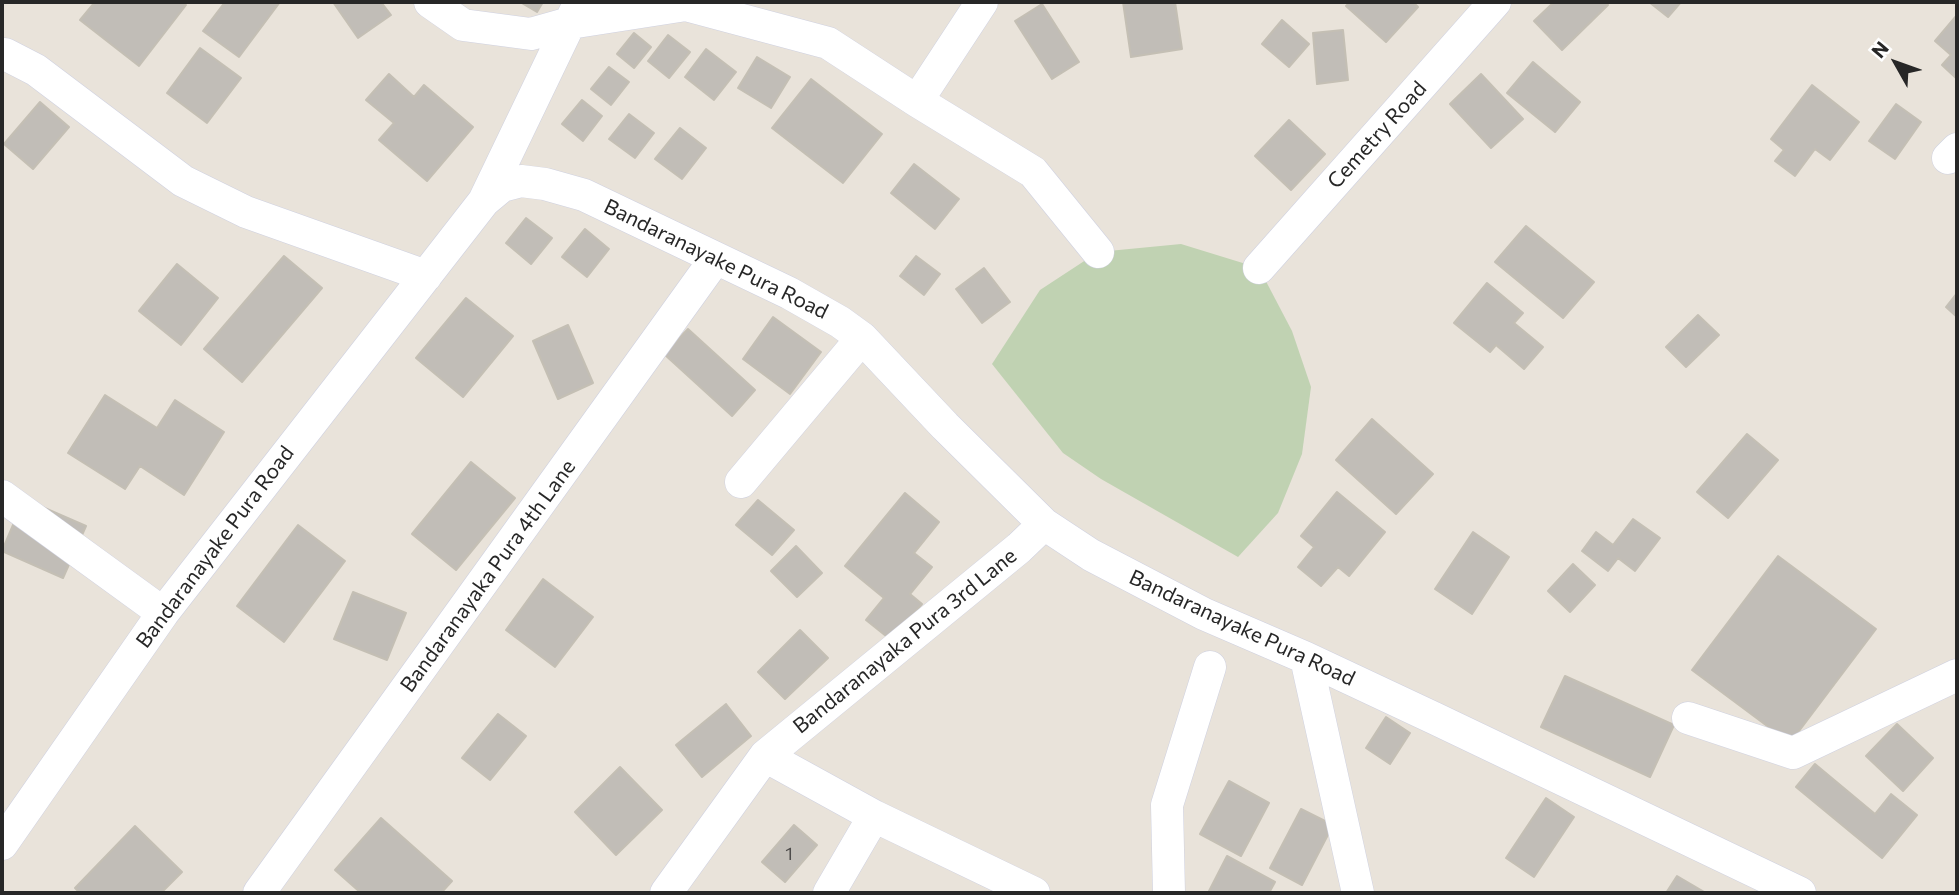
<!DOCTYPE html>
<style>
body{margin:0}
#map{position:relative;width:1959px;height:895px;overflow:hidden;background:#e9e3da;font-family:Commissioner,sans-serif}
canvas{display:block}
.frame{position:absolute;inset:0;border:4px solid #272727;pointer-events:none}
.north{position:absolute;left:1861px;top:28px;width:70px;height:70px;-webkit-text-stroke:5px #fff;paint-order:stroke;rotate:310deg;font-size:19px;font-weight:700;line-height:28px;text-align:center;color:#272727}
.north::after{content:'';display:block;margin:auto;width:24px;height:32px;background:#272727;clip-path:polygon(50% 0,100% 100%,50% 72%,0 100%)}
</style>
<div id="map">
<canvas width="1959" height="895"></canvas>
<div class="frame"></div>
<div class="north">N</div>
</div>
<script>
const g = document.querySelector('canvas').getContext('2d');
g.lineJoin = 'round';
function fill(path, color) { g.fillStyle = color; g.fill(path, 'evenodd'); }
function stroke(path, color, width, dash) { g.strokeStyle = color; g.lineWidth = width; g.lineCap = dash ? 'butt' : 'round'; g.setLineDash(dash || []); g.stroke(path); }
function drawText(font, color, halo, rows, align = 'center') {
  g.font = font + ' Commissioner,sans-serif'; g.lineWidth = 5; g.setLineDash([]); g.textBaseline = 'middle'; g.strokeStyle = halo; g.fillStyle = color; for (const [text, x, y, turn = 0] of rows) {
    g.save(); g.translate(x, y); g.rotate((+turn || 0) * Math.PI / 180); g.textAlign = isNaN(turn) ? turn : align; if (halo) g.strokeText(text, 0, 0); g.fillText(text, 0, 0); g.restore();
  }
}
const cemetery = new Path2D(`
 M1181 244 1259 268 1292 331 1311 387 1302 454 1278 513 1238 557 1101 479 1063 453 992 364 1040 290 1098 252Z`);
const building = new Path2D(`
 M95 2H182L186 5 139 66 80 20Z
 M225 2H280L239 57 203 31Z
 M333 2H381L391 15 358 38Z
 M520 2H543L537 12Z
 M1123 2H1175L1182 49 1131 57Z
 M1350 2H1413L1418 7 1386 42 1346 6Z
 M1554 2H1605L1608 5 1562 50 1534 21Z
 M1649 2H1681L1668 17Z
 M1042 4 1079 62 1052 79 1015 21Z
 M1957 15V79L1942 65 1951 55 1935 41Z
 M1282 20 1309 44 1289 67 1262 44Z
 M1343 30 1348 80 1317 84 1313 33Z
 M634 33 651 47 634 68 617 54Z
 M668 35 690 52 669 78 648 61Z
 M200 48 241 78 207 123 167 93Z
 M706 49 736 72 714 100 685 77Z
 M757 57 790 77 771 108 738 88Z
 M1533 62 1580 102 1555 132 1507 93Z
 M609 67 629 82 611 105 591 89Z
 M389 74 414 97 424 85 473 127 427 181 379 140 394 123 366 100Z
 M1481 74 1523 119 1491 148 1450 104Z
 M811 79 882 134 843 183 772 128Z
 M1812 85 1859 122 1830 160 1815 149 1795 176 1775 161 1784 150 1771 139Z
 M582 100 602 116 583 141 562 124Z
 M40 102 69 127 33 169 4 144Z
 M1896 104 1921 122 1895 159 1869 141Z
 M629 114 654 133 635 158 609 139Z
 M1289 120 1325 154 1291 190 1255 156Z
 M680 128 706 148 682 179 655 159Z
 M914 164 959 199 935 229 891 193Z
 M526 218 552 238 531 264 506 243Z
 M1526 226 1594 282 1563 318 1495 262Z
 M585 229 609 249 587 277 562 257Z
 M284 256 322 288 242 382 204 349Z
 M916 256 940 274 924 295 900 276Z
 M177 264 218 298 181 345 139 311Z
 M984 268 1010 302 982 323 956 289Z
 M1487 283 1523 313 1514 323 1543 347 1524 369 1496 345 1490 352 1454 323Z
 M1957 293V317L1946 307Z
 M466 298 513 336 463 397 416 358Z
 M1698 315 1719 335 1686 367 1666 347Z
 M773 317 821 352 790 394 743 359Z
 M568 325 593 383 558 399 533 341Z
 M688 329 755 390 732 416 664 354Z
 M105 395 157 428 175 400 224 432 184 495 140 466 125 489 68 453Z
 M1372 419 1433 474 1396 514 1336 460Z
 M1747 434 1778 460 1728 518 1697 492Z
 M471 462 515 498 456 570 412 534Z
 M1337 492 1385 532 1349 576 1338 567 1321 586 1298 567 1314 547 1301 536Z
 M905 493 939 522 914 553 932 567 910 594 922 604 891 640 866 620 884 598 845 566Z
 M24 499 86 526 63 578 2 551Z
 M758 500 794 530 772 555 736 525Z
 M1633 519 1660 538 1635 571 1618 558 1608 571 1582 551 1596 532 1613 545Z
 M298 525 345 561 284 642 237 606Z
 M1473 532 1509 557 1472 614 1435 589Z
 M796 546 822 573 797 597 771 571Z
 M1778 556 1876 629 1790 743 1692 670Z
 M1573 564 1595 585 1570 612 1548 591Z
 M543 579 593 617 555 667 506 630Z
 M353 592 406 613 387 660 334 639Z
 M800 630 828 658 785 699 758 672Z
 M1565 676 1674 725 1650 777 1541 727Z
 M726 704 751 736 702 777 676 745Z
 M498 714 526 736 490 780 462 758Z
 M1386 717 1410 733 1390 764 1366 748Z
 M1897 724 1933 758 1903 791 1866 756Z
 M1815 764 1875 814 1891 794 1917 815 1882 858 1796 787Z
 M620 767 662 810 616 855 575 812Z
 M1229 781 1269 803 1241 856 1200 834Z
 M1546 798 1574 817 1534 877 1506 858Z
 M1301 809 1333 825 1302 885 1270 868Z
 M381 818 452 881 441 893H361L335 870Z
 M794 825 817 845 785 882 762 862Z
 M135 826 182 872 161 893H80L75 888Z
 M1227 856 1275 882 1269 893H1208Z
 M1677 876 1706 893H1666Z`);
const street = new Path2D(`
 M430 2 463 25 531 34 570 23 686 5 828 43 917 101 1033 172 1098 252
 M2 54H5L36 70 183 181 246 212 426 276
 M917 101 982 2
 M1948 158 1957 149
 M484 201 575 12
 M1259 268 1495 2
 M741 482 862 338
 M2 496 163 613
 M1306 658 1358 893
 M1688 718 1793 753 1957 675
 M765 756 874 816 1034 893
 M2 844 163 613 484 201 502 186 521 181 545 184 584 195 789 293 840 322 862 338 945 426 1044 524 1091 555 1204 614 1306 658 1436 719 1800 893
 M259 893 716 258
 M666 893 765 756 1019 548 1044 524
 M829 893 874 816
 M1169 893 1167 805 1210 667`);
const numberNames = [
 ["1",789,854]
];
const streetNames = [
 ["Cemetry Road",1377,135,-48],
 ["Bandaranayake Pura Road",716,259,26],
 ["Bandaranayake Pura Road",215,547,-53],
 ["Bandaranayaka Pura 4th Lane",488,576,-54],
 ["Bandaranayake Pura Road",1242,628,25],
 ["Bandaranayaka Pura 3rd Lane",905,641,-39]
];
fill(cemetery, '#c0d2b2');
fill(building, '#c1bdb7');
stroke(building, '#c4bfb4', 2);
stroke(street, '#cfd1e0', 33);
stroke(street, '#fff', 32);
drawText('18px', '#4e4c4b', null, numberNames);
drawText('21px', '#272727', '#fff', streetNames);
</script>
